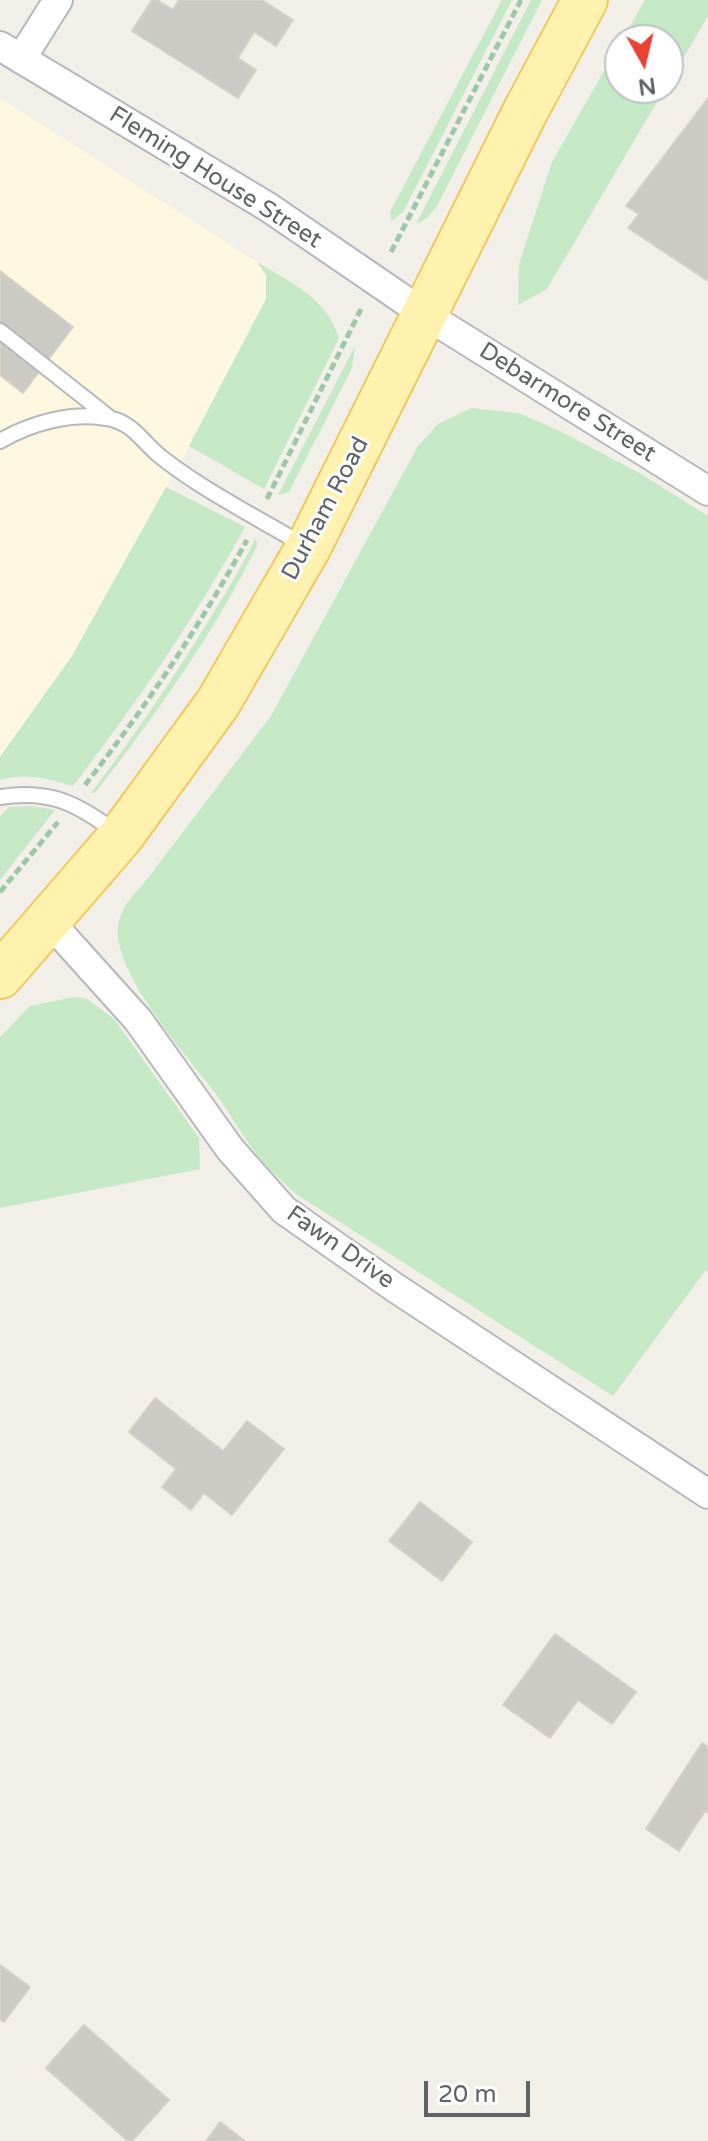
<!DOCTYPE html>
<style>
body{margin:0}
#map{position:relative;width:708px;height:2141px;overflow:hidden;background:#f1efe8;font-family:"Varela Round",sans-serif}
canvas{display:block}
.north{position:absolute;left:604px;top:24px;width:80px;height:80px;box-sizing:border-box;background:#fff;border:2px solid #bfc1c3;border-radius:50%;rotate:172deg;font-size:22px;font-weight:700;line-height:32px;text-align:center;color:#5f6368}
.north::after{content:'';display:block;margin:auto;width:28px;height:36px;background:#ea4335;clip-path:polygon(50% 0,100% 100%,50% 72%,0 100%)}
.scale{position:absolute;left:424px;top:2081px;width:106px;height:36px;box-sizing:border-box;border:4px solid #5f6368;border-top:0;padding-left:10px;font-size:24px;line-height:28px;white-space:nowrap;color:#5f6368;-webkit-text-stroke:6px #fff;paint-order:stroke}
</style>
<div id="map">
<canvas width="708" height="2141"></canvas>
<div class="north">N</div>
<div class="scale">20 m</div>
</div>
<script>
const g = document.querySelector('canvas').getContext('2d');
g.lineJoin = 'round';
function fill(path, color) { g.fillStyle = color; g.fill(path, 'evenodd'); }
function stroke(path, color, width, dash) { g.strokeStyle = color; g.lineWidth = width; g.lineCap = dash ? 'butt' : 'round'; g.setLineDash(dash || []); g.stroke(path); }
function drawText(font, color, halo, rows, align = 'center') {
  g.font = font + ' "Varela Round",sans-serif'; g.lineWidth = 6; g.setLineDash([]); g.textBaseline = 'middle'; g.strokeStyle = halo; g.fillStyle = color; for (const [text, x, y, turn = 0] of rows) {
    g.save(); g.translate(x, y); g.rotate((+turn || 0) * Math.PI / 180); g.textAlign = isNaN(turn) ? turn : align; if (halo) g.strokeText(text, 0, 0); g.fillText(text, 0, 0); g.restore();
  }
}
const commercial = new Path2D(`
 M0 98 257 262 266 275 268 287 266 299 189 446 72 656 0 757Z`);
const green = new Path2D(`
 M502 0H512L403 212 391 221 390 212Z
 M531 0H542L437 206 427 218 416 224Z
 M645 0H708V16L668 84V40H622Z
 M620 43V88H665L547 289 518 305 519 264 552 162Z
 M257 262C292 284 325 296 339 338L264 489 189 446 266 299V275Z
 M355 346 352 368 289 492 278 495Z
 M471 408 518 413 560 431 641 474 708 516V1270L705 1271 613 1396 296 1194C283 1182 268 1169 257 1155 243 1136 230 1114 216 1094 188 1057 114 975 118 928 120 908 132 896 145 882L271 716 418 446 438 424Z
 M166 487 245 527C195 618 136 704 73 786 48 779 26 772 0 780V757L72 656Z
 M255 539 258 544C217 629 153 719 95 793H91C132 739 170 683 206 625 223 597 241 569 255 539Z
 M32 806 55 810 0 880V817L9 807Z
 M74 997 87 999 114 1019 199 1138 200 1169 0 1208V1037L30 1006Z`);
const building = new Path2D(`
 M152 0H157L173 10 179 0H262L293 20 276 46 254 32 238 58 256 70 238 98 132 31Z
 M708 98V281L628 228 639 214 626 206Z
 M0 271 73 327 23 393 0 375Z
 M155 1398 223 1451 247 1421 284 1449 232 1515 204 1493 191 1510 162 1487 176 1469 129 1432Z
 M420 1502 472 1542 442 1581 389 1541Z
 M555 1634 636 1692 612 1724 578 1700 550 1738 503 1705Z
 M702 1743 708 1747V1813L705 1811 679 1851 646 1829Z
 M0 1965 30 1987 4 2022 0 2019Z
 M84 2025 169 2100 132 2141H128L46 2068Z
 M220 2122 245 2141H206Z`);
const path = new Path2D(`
 M391 252 521 0
 M267 499 362 307
 M85 785C145 708 200 626 247 540
 M0 892 58 822`);
const lane = new Path2D(`
 M0 331 110 418
 M0 441C31 423 71 412 107 418 133 422 143 443 161 457 201 489 258 518 303 545
 M0 797C52 789 77 804 117 833`);
const street = new Path2D(`
 M0 46 268 207 426 315 708 491
 M21 59 58 0
 M48 920 138 1020 230 1149 284 1210 394 1287 708 1494`);
const primary = new Path2D(`
 M0 976 121 836 218 703 308 548 526 110 585 0`);
const streetNames = [
 ["Fleming House Street",215,178,32],
 ["Debarmore Street",567,403,32],
 ["Durham Road",326,509,-62],
 ["Fawn Drive",340,1248,35]
];
fill(commercial, '#fef7e0');
fill(green, '#c5e8c5');
fill(building, '#cccac5');
stroke(building, '#d6d1c6', 2);
stroke(lane, '#b5b8bc', 18);
stroke(street, '#b5b8bc', 32);
stroke(primary, '#f2c960', 48);
stroke(path, '#9cc7a9', 5, [8, 4]);
stroke(lane, '#fff', 14);
stroke(street, '#fff', 28);
stroke(primary, '#fff2af', 44);
drawText('24px', '#5f6368', '#fff', streetNames);
</script>
